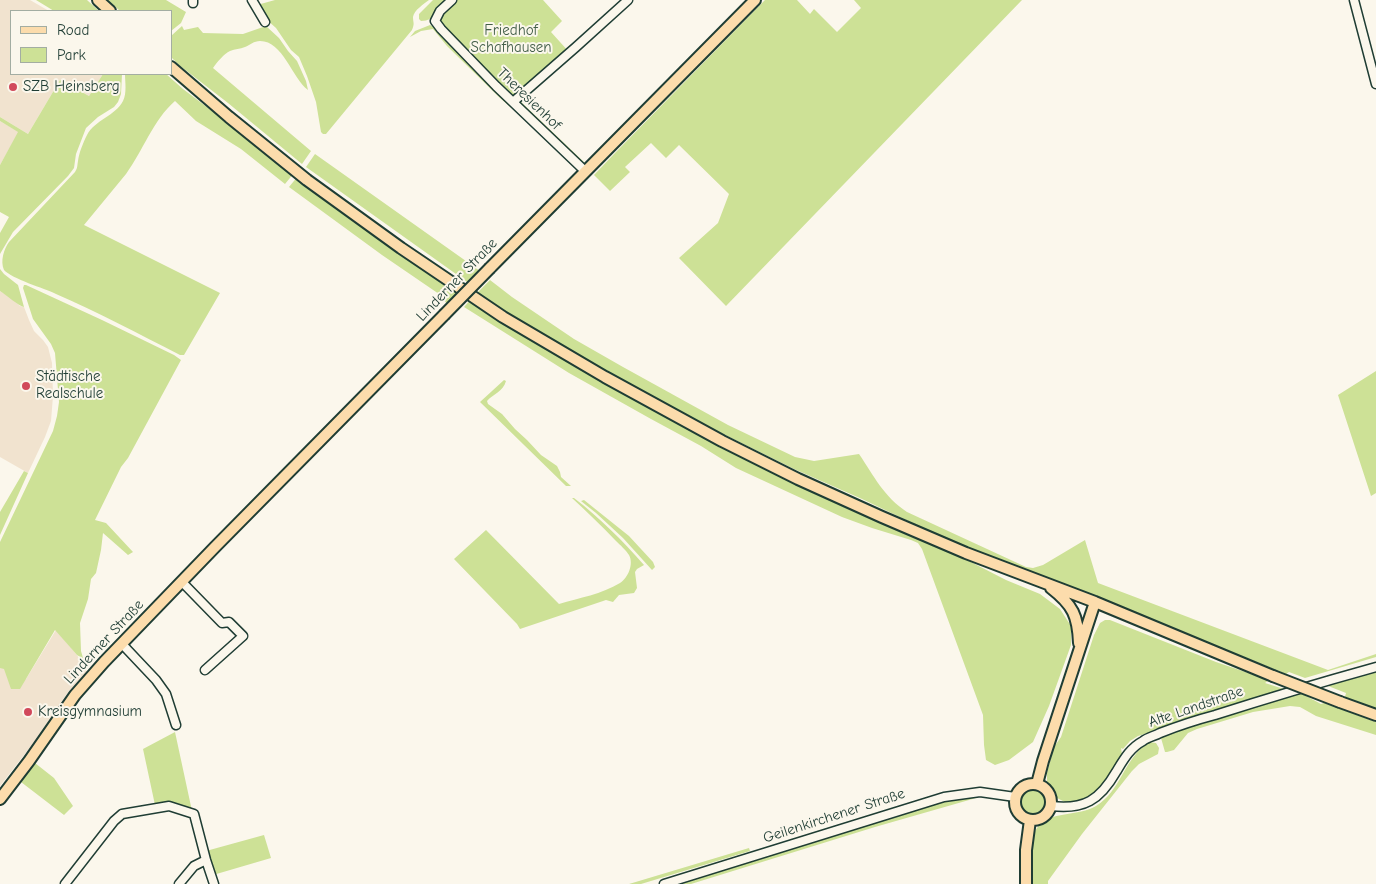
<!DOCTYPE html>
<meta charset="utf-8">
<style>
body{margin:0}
#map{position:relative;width:1376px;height:884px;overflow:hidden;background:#fbf7ec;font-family:"Comic Neue",sans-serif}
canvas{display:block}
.legend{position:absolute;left:10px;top:10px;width:162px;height:65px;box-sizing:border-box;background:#fbf7ec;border:1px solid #a3ada2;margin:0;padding:6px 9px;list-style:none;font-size:15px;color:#1f3d34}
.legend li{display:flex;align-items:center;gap:10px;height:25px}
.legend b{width:25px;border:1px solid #a3ada2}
</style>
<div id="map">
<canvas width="1376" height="884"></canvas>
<ul class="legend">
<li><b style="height:6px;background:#fcdcac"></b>Road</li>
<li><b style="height:14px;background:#cde196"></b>Park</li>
</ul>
</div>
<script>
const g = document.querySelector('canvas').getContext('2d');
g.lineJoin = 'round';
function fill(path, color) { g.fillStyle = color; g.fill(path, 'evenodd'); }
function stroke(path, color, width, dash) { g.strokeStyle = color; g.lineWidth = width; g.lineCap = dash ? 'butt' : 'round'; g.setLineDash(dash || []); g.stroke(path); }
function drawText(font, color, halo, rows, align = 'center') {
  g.font = font + ' "Comic Neue",sans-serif'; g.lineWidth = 4; g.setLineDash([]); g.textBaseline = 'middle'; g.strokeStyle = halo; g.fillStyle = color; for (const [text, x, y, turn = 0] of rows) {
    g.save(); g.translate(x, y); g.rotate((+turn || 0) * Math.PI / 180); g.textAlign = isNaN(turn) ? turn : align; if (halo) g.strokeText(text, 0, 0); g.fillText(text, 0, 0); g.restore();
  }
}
const built = new Path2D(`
 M0 0H30L49 11H11V74H103L89 96 60 80 28 134 0 117Z
 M0 121 19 132 0 165Z
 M0 291 12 298 20 306 24 307 29 320 34 331 43 340 48 347 52 363 53 396 51 421 45 437 28 473 0 457Z
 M56 630 77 655 87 672 69 691 59 705 52 719 0 786V664L26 679Z`);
const green = new Path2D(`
 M36 0H87L99 11H54Z
 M108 0H166L186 12 181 23 171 31V11H120Z
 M275 0H429C424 4 414 10 413 17 413 23 415 23 412 30L326 134H323L321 132 316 102 307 76 299 57 291 50 276 28 267 20 257 5Z
 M433 0H446C437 9 436 21 421 21L419 19V14Z
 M457 0H543L562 21 551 32 569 52 513 100 447 32 440 19 443 12Z
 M765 0H797L810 14 814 9 837 32 861 8 854 0H1022L726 306 679 258 718 223 729 194 679 145 666 158 651 143 625 167 630 172 610 191 594 175 615 153Z
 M430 25 434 27 438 33 540 133 500 98 447 46 433 29 421 31 410 37 415 31Z
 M182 26 184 30 198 27 203 33 243 34 266 26 279 38 288 51 297 61 306 81 308 90C292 78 283 41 260 41 254 41 250 45 245 47 240 49 235 49 230 51 224 54 217 62 213 68L311 151 302 164 228 103 179 65 171 57V36Z
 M103 74H122L121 94 118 102 114 107 98 117 86 128 76 154 74 168 68 176 13 232 0 254V233L9 217 0 212V165L18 132 0 121V117L28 134 60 80 89 96Z
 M125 74H166L183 89 294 173 285 184 241 149 196 121 175 101C153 120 143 151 126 174 112 191 98 208 84 225L220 293 184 355H180C139 334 98 312 56 294 44 288 12 279 4 270 0 261 4 249 9 242L75 172C78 167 77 166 78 161 79 153 83 143 87 135 95 120 115 116 123 101 127 93 125 82 125 74Z
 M519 100 585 163 645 105 589 165 584 164 518 104Z
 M315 154 480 271 536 215 579 170 580 171 470 284 306 167Z
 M298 176 463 293 399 355 447 304 439 294 382 255 289 187Z
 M0 269 4 274 18 285 24 307C19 306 6 295 0 291Z
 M490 280 512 297 574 339 623 367 728 425 795 457 814 461 859 454C874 476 884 497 907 512L1026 567 1033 568 1043 565 1085 540 1098 583 1328 670 1376 654V657L1305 678 1289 672 1286 674 1103 600 978 552 927 530 862 499 794 469 705 425 593 365 476 294Z
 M24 285H26L102 320 174 355 181 360 128 458 121 467 95 520 106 523 133 552 128 555 103 533 101 550 96 573 91 579 88 599 80 623 81 651 83 658 85 660 77 655 55 630 20 689H11L4 669 0 668V542L53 431 57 416 59 402 55 353 51 344 33 319 23 288Z
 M472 298 537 343 663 416 785 478 838 500 928 540 1006 580 1040 594 1060 609 1071 626V645L1049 706 1033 742 1009 760 995 765 986 760 984 745 983 715 922 549 918 543 911 540 872 528 842 517 736 468 701 446 651 419 569 373 464 307Z
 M414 351 416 352 300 469V467Z
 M1376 371V493L1371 496 1338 395Z
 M504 380 506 381C503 392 493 394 487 401L488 404 502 414 515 429 527 440 541 455 557 466 560 472 561 477 571 486H566L480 402Z
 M24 471 28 473 0 535V512Z
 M572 498H574C600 518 622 540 644 565L637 569 635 572 637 588 634 593 619 595 613 602 606 600 520 629 517 624 454 559 486 530 559 604C579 598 602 594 620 583 628 578 634 564 629 555 626 550 620 545 616 541 602 526 587 512 572 498Z
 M584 500 629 536 653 562 655 567 652 570 623 538 596 513 581 501Z
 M1105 620H1110L1216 662 1269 680 1265 683 1284 689 1289 688 1292 689 1138 736 1130 741 1123 749 1121 748 1122 754 1097 793 1080 802H1065L1055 797 1047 783V773L1054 747 1061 737 1094 635 1100 623Z
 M1376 669V709L1345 697 1346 693 1323 684Z
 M1297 691 1321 704 1324 703 1376 722V735L1316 716 1300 707 1290 706 1253 712 1197 729 1188 733 1174 750 1167 752H1165L1161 738 1162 734Z
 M175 732 192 811C178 806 170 800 155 805L143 749Z
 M1149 742 1156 743 1159 748 1158 754 1139 764 1132 771 1082 834 1048 881V884H1031C1031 868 1028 841 1037 828 1049 810 1079 817 1096 806 1121 791 1124 758 1149 742Z
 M35 763 54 778 73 806 64 815 21 782Z
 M1019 801a14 14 0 1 1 28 0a14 14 0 1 1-28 0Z
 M970 795 983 796 875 827 691 884H676L947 799Z
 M264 835 271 858 213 875 206 851Z
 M749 848 750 851 641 884H629Z`);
const minor = new Path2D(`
 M193 0V3
 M252 0 265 22
 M452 0 440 11 435 21 441 29 496 86 585 171
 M1354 0 1376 84
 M513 102 576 47 628 0
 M182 582 222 623 229 622 243 636 205 670
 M122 644 156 680 166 694 176 725
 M1051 806C1084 810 1100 800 1116 772 1124 759 1130 748 1143 741 1148 737 1155 736 1160 733 1178 726 1196 720 1215 715 1268 698 1322 682 1376 667
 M65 884 114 821 122 814 169 806 194 814 206 860 214 884
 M179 884 194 866 206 860
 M664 884 944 797 980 792 1015 797`);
const major = new Path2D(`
 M98 0 110 11
 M171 67 229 117 307 180 401 248 503 317 605 377 722 441 798 479 882 517 966 553 1095 602 1273 676
 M490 268 755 0
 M1051 588C1073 605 1078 616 1079 643
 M1340 702 1376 715
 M1015 802a18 18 0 1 1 36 0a18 18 0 1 1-36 0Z
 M1037 784 1043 761 1095 602
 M0 799 29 761 75 695 104 662 215 547 444 315
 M1026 884V850L1030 820`);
const majorBridge = new Path2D(`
 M444 315 490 268
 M1273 676 1340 702`);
const markers = [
 [13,87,5,"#d1495b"],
 [26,386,5,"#d1495b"],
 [28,712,5,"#d1495b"]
];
const parkNames = [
 ["Friedhof",511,31],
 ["Schafhausen",511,48]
];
const poiNames = [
 ["SZB Heinsberg",23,87],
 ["Städtische",36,377],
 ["Realschule",36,394],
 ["Kreisgymnasium",38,712]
];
const streetNames = [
 ["Theresienhof",529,99,44],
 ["Linderner Straße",457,280,-46],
 ["Linderner Straße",104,642,-47],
 ["Alte Landstraße",1196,707,-19],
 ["Geilenkirchener Straße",834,816,-18]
];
fill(built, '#f1e3cf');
fill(green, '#cde196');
stroke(minor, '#1f3d34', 11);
stroke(major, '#1f3d34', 14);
stroke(minor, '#fbf7ec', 8);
stroke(major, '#fcdcac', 10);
stroke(majorBridge, '#1f3d34', 14, []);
stroke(majorBridge, '#fcdcac', 10);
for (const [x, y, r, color] of markers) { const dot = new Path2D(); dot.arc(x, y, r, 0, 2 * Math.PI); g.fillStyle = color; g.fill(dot); stroke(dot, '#fbf7ec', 2); }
drawText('15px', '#425e48', '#fbf7ec', parkNames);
drawText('15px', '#1f3d34', '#fbf7ec', poiNames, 'left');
drawText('15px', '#1f3d34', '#fbf7ec', streetNames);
</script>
